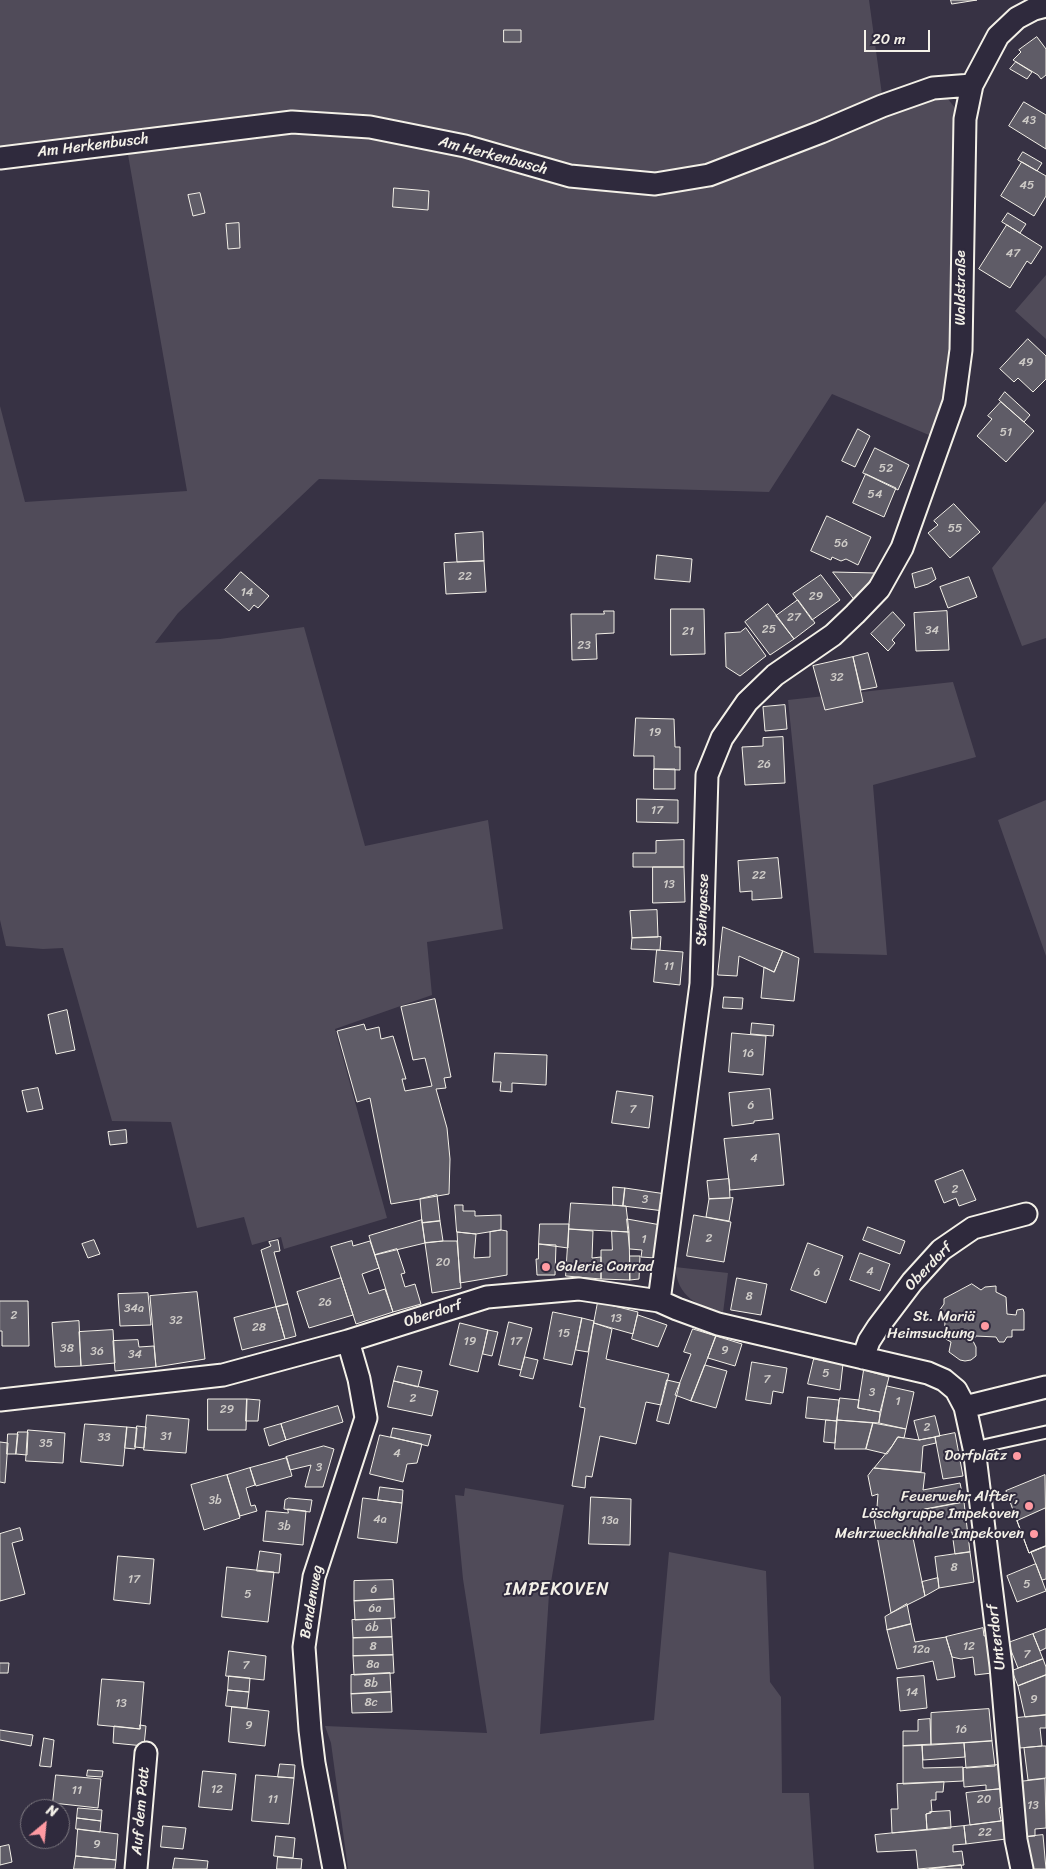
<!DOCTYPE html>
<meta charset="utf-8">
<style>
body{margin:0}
#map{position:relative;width:1046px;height:1869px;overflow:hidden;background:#373244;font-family:Sriracha,sans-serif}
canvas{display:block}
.north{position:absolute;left:20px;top:1799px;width:50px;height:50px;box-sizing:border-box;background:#2f2a3d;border:1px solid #7e7a81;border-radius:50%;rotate:28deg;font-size:14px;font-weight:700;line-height:20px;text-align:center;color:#f4f1e8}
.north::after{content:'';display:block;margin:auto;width:18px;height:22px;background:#ff9aa2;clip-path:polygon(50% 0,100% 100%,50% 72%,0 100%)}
.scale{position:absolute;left:864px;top:30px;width:66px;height:22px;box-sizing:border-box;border:2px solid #f4f1e8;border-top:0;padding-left:6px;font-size:15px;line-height:18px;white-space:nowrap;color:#f4f1e8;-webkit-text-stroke:4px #2f2a3d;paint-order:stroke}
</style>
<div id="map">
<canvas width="1046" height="1869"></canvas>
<div class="north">N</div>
<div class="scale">20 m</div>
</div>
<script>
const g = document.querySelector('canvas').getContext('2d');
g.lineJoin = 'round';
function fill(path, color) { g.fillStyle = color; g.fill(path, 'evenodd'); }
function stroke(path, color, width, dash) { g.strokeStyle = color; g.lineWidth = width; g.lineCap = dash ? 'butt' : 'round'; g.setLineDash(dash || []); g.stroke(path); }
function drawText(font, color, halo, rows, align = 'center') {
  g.font = font + ' Sriracha,sans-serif'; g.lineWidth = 4; g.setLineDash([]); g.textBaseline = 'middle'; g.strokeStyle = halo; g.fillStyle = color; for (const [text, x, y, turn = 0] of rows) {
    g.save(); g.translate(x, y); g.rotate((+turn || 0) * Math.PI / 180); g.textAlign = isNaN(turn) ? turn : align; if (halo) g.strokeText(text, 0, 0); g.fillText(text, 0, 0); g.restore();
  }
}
const green = new Path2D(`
 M0 0H869L883 102 656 190 849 128 932 99H948L955 108 956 215 961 350 936 438 832 394 769 492 319 479 178 613 155 643 220 639 304 627 365 846 488 820 503 929 427 942 432 995 335 1029 387 1218 284 1249 281 1237 252 1245 244 1217 197 1228 171 1122 112 1121 63 948 43 949 6 946 0 920V406L25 502 187 491 127 149 0 166Z
 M1046 275V339L1015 311Z
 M1046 501V638L1022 646 992 568Z
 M953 682 976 757 873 785 887 955 814 953 788 700Z
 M1046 800V956L998 820Z
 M675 1267 728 1273 723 1313C697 1305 678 1298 675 1267Z
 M465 1488 564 1505 549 1594 540 1734 654 1720 669 1552 766 1571 770 1682 781 1697 782 1793H809L814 1869H348L331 1743 325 1726 487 1733 463 1579 455 1495 464 1496Z`);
const building = new Path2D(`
 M951 0H977L952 4Z
 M504 30H521V42H504Z
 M1037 37 1046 49V75L1041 79 1038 75 1013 60 1021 52 1019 50Z
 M1016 62 1032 72 1027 79 1010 69Z
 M1024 102 1046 115V149L1009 126Z
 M1023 152 1042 163 1037 171 1018 160Z
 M1022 162 1046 176V196L1034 216 1001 196Z
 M394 188 429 191 428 210 393 207Z
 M200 193 205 213 193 216 188 195Z
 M1008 213 1026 224 1020 233 1002 222Z
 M239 223 240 248 228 249 226 224Z
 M1007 225 1042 247 1031 264 1027 261 1010 288 979 269Z
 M1028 339 1046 356V379L1033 392 1018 378 1014 382 1000 369Z
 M1005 392 1030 415 1024 422 999 400Z
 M1001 402 1034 431 1006 462 977 436 992 419 988 416Z
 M858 429 870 436 855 467 842 461Z
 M875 448 909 465 898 490 863 473Z
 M866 474 896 488 884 517 853 503Z
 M954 504 980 532 950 558 928 533 938 525 934 521Z
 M827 516 871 537 858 565 846 559 841 561 832 557 831 560 811 551Z
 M483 532 484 561 457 562 455 534Z
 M657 555 692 559 690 582 655 579Z
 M484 561 486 592 446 594 444 563Z
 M932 568 936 579 928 584 915 588 912 574Z
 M241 572 269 596 258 608 254 605 249 611 225 590Z
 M833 572 876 573 855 600Z
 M821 575 840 600 812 620 793 594Z
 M969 577 977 597 948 608 940 587Z
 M798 600 815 623 794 639 776 616Z
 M768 604 794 639 770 655 745 622Z
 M671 609H704L705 654 671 655Z
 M604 611H614V633L596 634 597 659 572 660 571 614H604Z
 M947 611 949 650 916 651 914 613Z
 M893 612 905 625 892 640 895 643 888 651 871 634Z
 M746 628 766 656 740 676 726 667 725 633 740 632Z
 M868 653 877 687 861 690 853 657Z
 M853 657 863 702 825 710 813 666Z
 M785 705 787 729 765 731 763 707Z
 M636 718 674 719 675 747H680V770L654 769V756H634Z
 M783 737 785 783 745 785 742 747 763 746V738Z
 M654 769H675V789H654Z
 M637 799 678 800V823L637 822Z
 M684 840V867H633V853H656V841Z
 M778 858 782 898 752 900V891L740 892 738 861Z
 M653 867H684L685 902 653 903Z
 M657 910 658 937 632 938 630 911Z
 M723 927 783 951 774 972 739 956 737 976 718 975Z
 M661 937 660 950 631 949 632 938Z
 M657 950 683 952 680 985 654 982Z
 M783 951 799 958 794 1001 761 998 764 967 774 972Z
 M724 997 743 998 742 1009 723 1008Z
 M435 999 451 1077 444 1078 446 1088 436 1089 447 1128 450 1159 449 1194 391 1204 370 1098 357 1102 337 1031 364 1024 366 1030 379 1027 381 1039 393 1036 406 1079H402L405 1091 432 1086 425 1058 413 1060 401 1007Z
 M67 1010 75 1050 56 1054 48 1015Z
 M752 1023 774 1025 773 1036 751 1034Z
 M732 1033 766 1036 763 1075 729 1072Z
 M495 1053 547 1055 546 1085 512 1083V1092L500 1091 501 1082H493Z
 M38 1088 43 1109 27 1112 22 1091Z
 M770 1089 773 1119 754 1121V1123L732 1126 729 1093Z
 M617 1091 653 1096 649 1128 612 1123Z
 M126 1130 127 1143 110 1145 108 1132Z
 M779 1134 784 1185 730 1190 724 1139Z
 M963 1170 976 1200 959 1206 956 1198 944 1203 935 1181Z
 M729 1179 730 1198 709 1199 707 1181Z
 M613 1187 625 1188 623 1206 613 1205Z
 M625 1188 666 1194 664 1211 623 1206Z
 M437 1195 440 1221 422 1223 420 1199Z
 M733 1198 729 1221 706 1217 709 1199Z
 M571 1203 626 1206 629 1232 569 1229Z
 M455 1205H463V1211H475V1216L501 1215V1230L476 1234 457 1232Z
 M694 1215 731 1222 724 1262 687 1256Z
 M627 1219 661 1225 655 1258 641 1257 642 1250 630 1249Z
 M422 1220 425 1243 375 1255 369 1236Z
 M440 1221 443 1241 425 1243 422 1223Z
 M540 1224H569L568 1248 539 1244Z
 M868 1227 905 1241 900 1254 863 1240Z
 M569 1229 593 1231 592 1258 601 1257V1279L566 1276Z
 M501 1230 507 1231V1275L460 1283 457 1232 476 1234 474 1258 490 1257V1232Z
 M612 1231 629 1232 630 1280 601 1279V1250H612Z
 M94 1240 100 1254 88 1258 82 1244Z
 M278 1240 280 1251 274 1252 288 1304 276 1307 261 1250 271 1246 269 1242Z
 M352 1241 353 1246 370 1241 379 1268 362 1274 369 1294 385 1289 393 1312 356 1324 331 1247Z
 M443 1241H457L461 1288 432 1293 425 1243Z
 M808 1243 843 1256 826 1303 791 1290Z
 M539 1244 556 1245 555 1275H537L536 1259H538Z
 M397 1249 405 1273 401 1274 405 1287 415 1284 421 1304 393 1312 375 1255Z
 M860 1253 890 1264 880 1291 850 1280Z
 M630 1256H640L639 1279 630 1280Z
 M341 1278 353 1315 309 1328 297 1292Z
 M737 1278 767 1284 761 1315 731 1310Z
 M972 1284 981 1290 985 1287 996 1286V1292L1006 1297 1007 1314 1016 1315 1017 1310 1023 1309 1024 1312V1330H1012V1337H1007L1004 1342H999L996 1337 976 1336 973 1341 976 1347V1356L971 1360 965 1361 960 1360 949 1352 951 1342 944 1338 945 1322 940 1318 939 1311 944 1304V1299Z
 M197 1292 205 1359 156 1367 150 1296Z
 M148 1293 151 1325 120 1326 118 1294Z
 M0 1301H28L29 1346H2V1331H0Z
 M598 1302 638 1312 633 1334 594 1323Z
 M288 1304 296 1336 285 1339 276 1307Z
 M276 1307 285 1339 242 1350 234 1318Z
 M553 1312 582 1318 572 1365 544 1359Z
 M638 1315 667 1325 658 1347 632 1339Z
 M582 1318 594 1321 588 1352 576 1350Z
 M79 1321 81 1366 55 1367 52 1323Z
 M509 1322 532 1328 521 1370 499 1365Z
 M460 1323 488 1330 478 1372 450 1365Z
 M594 1323 612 1329 606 1359 669 1374 661 1405 646 1402 636 1444 600 1436 592 1477 586 1476 585 1488 572 1486 585 1408 580 1407Z
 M693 1329 716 1336 691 1401 675 1395 691 1354 684 1352Z
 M113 1330 115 1363 81 1366 79 1332Z
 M488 1330 498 1332 492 1356 483 1354Z
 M716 1336 742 1344 735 1366 708 1358Z
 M138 1340 139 1347 154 1346 156 1367 115 1371 113 1341Z
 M525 1357 538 1360 533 1379 520 1376Z
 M814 1359 843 1364 840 1390 808 1384Z
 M752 1362 787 1368 783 1393 773 1391 771 1404 746 1400Z
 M705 1365 727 1371 716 1408 691 1401Z
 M398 1366 422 1371 418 1387 394 1381Z
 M864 1370 889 1377 880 1412 858 1408Z
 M667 1380 680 1383 669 1424 657 1421Z
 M394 1381 438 1391 432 1416 388 1407Z
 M887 1386 914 1392 906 1429 879 1423Z
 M808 1397 839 1400 837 1421 806 1418Z
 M840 1398 859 1400 858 1408 880 1412 879 1423 837 1420Z
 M208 1399H247L246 1430H208Z
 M247 1399 260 1400 258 1421H246Z
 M338 1406 343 1422 286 1440 281 1424Z
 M147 1415 189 1419 186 1453 144 1450Z
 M935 1416 940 1436 919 1440 914 1421Z
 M826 1420 837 1421 835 1443 824 1442Z
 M837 1420 873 1423 866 1449H835Z
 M873 1423 906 1429 904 1438 898 1437 887 1454 866 1449Z
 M85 1424 127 1427 123 1466 81 1462Z
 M281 1424 286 1440 269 1446 264 1429Z
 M137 1426 146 1427 144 1448 135 1447Z
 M127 1427 137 1428 135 1449 125 1448Z
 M393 1428 431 1435 428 1446 391 1437Z
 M28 1430 65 1433 63 1463 26 1461Z
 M18 1432H28L27 1455 16 1454Z
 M955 1433 963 1476 943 1479 935 1437Z
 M8 1434H18L16 1454H7Z
 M380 1435 422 1444 417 1463 407 1464 403 1482 370 1474Z
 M898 1437 919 1440 935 1437 936 1443 923 1446 921 1472 874 1468 892 1446Z
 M0 1442 8 1443 5 1483 0 1482Z
 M324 1446 334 1449 323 1487H305L311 1465 290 1470 286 1457Z
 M287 1458 292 1476 256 1486 250 1468Z
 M250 1468 255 1485 246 1488 251 1506 255 1505 257 1511 240 1516 227 1475Z
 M874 1468 925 1473 923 1490 960 1483 964 1502 874 1519 873 1508 877 1507 878 1494 872 1496 868 1476Z
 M227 1475 240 1518 204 1530 191 1485Z
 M1045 1475 1046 1546 1029 1553 1006 1491Z
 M380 1487 403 1490 402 1503 378 1500Z
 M591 1497 631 1499 630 1545 589 1544Z
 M289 1498 312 1500 310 1512 284 1509 285 1500Z
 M363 1498 402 1503 397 1543 358 1538Z
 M964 1502 970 1552 955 1554 952 1532 913 1538 925 1596 891 1613 874 1519Z
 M1046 1508V1546L1029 1553 1017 1521Z
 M288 1509 306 1511 303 1545 263 1541 266 1511 288 1513Z
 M20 1528 23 1540 12 1543 25 1594 0 1601V1534Z
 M1046 1546V1579L1042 1580 1031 1552Z
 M260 1551 281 1554 279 1573 257 1571Z
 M970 1552 974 1582 939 1588 935 1557Z
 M118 1556 154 1559 150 1604 114 1600Z
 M1036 1564 1046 1591 1017 1602 1007 1576Z
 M227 1567 274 1572 268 1622 222 1617Z
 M938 1578 939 1588 925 1596 922 1582Z
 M393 1580 394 1599 354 1601V1581Z
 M394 1599 395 1618 355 1620 354 1601Z
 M907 1604 911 1624 887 1630 885 1617Z
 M391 1619 392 1637 353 1638 352 1620Z
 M911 1624 915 1642 946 1637 952 1657 955 1677 937 1680 933 1661 897 1669 887 1630Z
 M983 1628 984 1636 989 1635 992 1673 975 1675 973 1657 961 1659 952 1657 946 1637Z
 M1046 1629V1648L1040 1651 1033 1634Z
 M1033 1634 1043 1659 1018 1668 1008 1643Z
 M392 1637 393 1655 353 1656V1638Z
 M229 1651 266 1656 264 1680 226 1676Z
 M393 1655 394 1673 354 1675 353 1656Z
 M1043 1659 1046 1667V1675L1018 1686 1012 1671Z
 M0 1663H9L8 1673H0Z
 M390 1673 391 1692 351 1694V1675Z
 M1046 1675V1715L1025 1717 1018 1686Z
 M229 1676 250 1678 249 1692 228 1690Z
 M924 1676 927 1708 900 1711 897 1678Z
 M102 1679 144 1682 140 1729 98 1725Z
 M228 1690 249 1692 247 1708 226 1706Z
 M391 1692 392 1712 352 1713 351 1694Z
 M232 1707 269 1711 265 1746 229 1742Z
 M989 1709 992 1741 931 1745V1713Z
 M1046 1715V1728H1040L1042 1746 1020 1748 1016 1718Z
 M930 1719 931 1745 903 1746V1731H918V1720Z
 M140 1725 146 1726 144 1746 113 1743 114 1726 140 1729Z
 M0 1730 33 1735 31 1746 0 1740Z
 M44 1738 54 1740 51 1767 40 1766Z
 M992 1741 995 1766 966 1768 964 1743Z
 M964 1743 965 1757 923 1760 922 1745Z
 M922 1745 923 1768 963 1767V1781L903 1784V1746Z
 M1042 1746H1046V1778L1028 1780 1024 1748Z
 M280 1764 295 1765 294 1778 278 1777Z
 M998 1765 1000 1789 986 1790V1785L964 1787 963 1768Z
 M88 1770 103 1771 102 1777 87 1776Z
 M203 1771 236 1774 232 1810 199 1807Z
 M56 1775 101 1779 98 1808 53 1803Z
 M256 1775 294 1778 289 1824 252 1821Z
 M1045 1779 1046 1828 1035 1829V1836L1024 1837 1018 1782Z
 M944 1782 943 1792H936V1800H931L932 1812 926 1814 927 1830 892 1833 891 1809H898L897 1784Z
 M1000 1789 1002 1807 999 1808 1001 1821 970 1825 966 1793Z
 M78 1808 102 1810 101 1821 77 1818Z
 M950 1811 951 1828 927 1830 926 1814 931 1813 930 1812Z
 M77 1818 101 1821 100 1832 76 1829Z
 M1003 1821 1006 1839 966 1844 964 1826Z
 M163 1826 186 1828 183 1849 161 1847Z
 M964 1826 966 1844 953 1845V1852L962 1851 964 1865 918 1869 916 1850 877 1852 875 1835Z
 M78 1829 118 1834 116 1860 76 1856Z
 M1043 1835 1046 1869H1029L1024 1837Z
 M276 1836 295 1838 293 1858 274 1856Z
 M9 1845 12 1862 0 1865V1847Z
 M76 1856 116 1860 115 1869H74Z
 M278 1857 302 1859 301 1869H277Z
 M175 1858 208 1861 207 1869H173Z
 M961 1865 962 1869H929Z`);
const lane = new Path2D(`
 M974 1448 1046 1432`);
const street = new Path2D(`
 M0 158 292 122 370 127 465 146 570 176 655 184 709 175 821 132 882 106 933 88 972 85
 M659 1301 701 984 707 775 722 738 747 702 775 675 833 635 855 614 879 589 902 548 954 402 961 350 965 119 972 85 998 36 1017 18 1034 9 1046 6
 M863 1358 869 1341 878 1327 912 1282 941 1250 973 1228 1026 1214
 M0 1400 223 1375 348 1341 487 1297 579 1289 659 1301 677 1309 718 1324 928 1373 944 1380 956 1390 965 1407 974 1448 1001 1666 1016 1840 1022 1869
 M965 1407 1046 1387
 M136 1869 146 1753
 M334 1869 314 1763 310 1730 304 1647 314 1577 366 1418 359 1379 348 1341`);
const markers = [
 [546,1267,5,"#ff9aa2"],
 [985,1326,5,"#ff9aa2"],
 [1017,1456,5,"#ff9aa2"],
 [1029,1506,5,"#ff9aa2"],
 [1034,1534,5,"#ff9aa2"]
];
const numberNames = [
 ["43",1029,121],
 ["45",1027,186],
 ["47",1013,254],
 ["49",1026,363],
 ["51",1006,433],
 ["52",886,469],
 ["54",875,495],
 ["55",955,529],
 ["56",841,544],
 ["22",465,577],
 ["14",247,593],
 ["29",816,597],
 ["27",794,618],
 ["25",769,630],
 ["34",932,631],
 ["21",688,632],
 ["23",584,646],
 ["32",837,678],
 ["19",655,733],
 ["26",764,765],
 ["17",657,811],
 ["22",759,876],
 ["13",669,885],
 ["11",669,967],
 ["16",748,1054],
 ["6",751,1106],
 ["7",633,1110],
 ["4",754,1159],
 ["2",955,1190],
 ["3",645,1200],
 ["2",709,1239],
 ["1",644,1240],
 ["20",443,1263],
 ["4",870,1272],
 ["6",817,1273],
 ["8",749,1297],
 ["26",325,1303],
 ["34a",134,1309],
 ["2",14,1316],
 ["13",616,1319],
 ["32",176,1321],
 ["28",259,1328],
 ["15",564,1334],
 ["19",470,1342],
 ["17",516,1342],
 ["38",67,1349],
 ["9",725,1351],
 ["36",97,1352],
 ["34",135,1355],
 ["5",826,1374],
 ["7",767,1380],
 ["3",872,1393],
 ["2",413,1399],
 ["1",898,1402],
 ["29",227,1410],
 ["2",927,1428],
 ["31",166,1437],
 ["33",104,1438],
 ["35",46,1444],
 ["4",397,1454],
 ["3",319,1468],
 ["3b",215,1501],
 ["4a",380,1520],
 ["13a",610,1521],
 ["3b",284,1527],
 ["8",954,1568],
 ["17",134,1580],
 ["5",1027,1585],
 ["6",374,1590],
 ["5",248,1595],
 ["6a",375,1609],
 ["6b",372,1628],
 ["8",373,1647],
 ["12",969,1647],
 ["12a",921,1650],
 ["7",1027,1655],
 ["8a",373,1665],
 ["7",246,1666],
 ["8b",371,1684],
 ["14",912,1693],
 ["9",1034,1700],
 ["8c",371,1703],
 ["13",121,1704],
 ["9",249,1726],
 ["16",961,1730],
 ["12",217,1790],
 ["11",77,1791],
 ["11",273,1800],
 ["20",984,1800],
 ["13",1033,1806],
 ["22",985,1833],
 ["9",97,1845]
];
const streetNames = [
 ["Am Herkenbusch",93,146,-7],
 ["Am Herkenbusch",493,156,15],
 ["Waldstraße",961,288,-90],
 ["Steingasse",703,910,-88],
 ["Oberdorf",929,1267,-46],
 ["Oberdorf",433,1314,-18],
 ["Bendenweg",312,1602,-80],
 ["Unterdorf",997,1637,-97],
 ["Auf dem Patt",141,1811,-85]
];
const poiNames = [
 ["Galerie Conrad",556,1267,"left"],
 ["St. Mariä",975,1317],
 ["Heimsuchung",975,1334],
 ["Dorfplatz",1007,1456],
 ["Feuerwehr Alfter,",1019,1497],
 ["Löschgruppe Impekoven",1019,1514],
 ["Mehrzweckhhalle Impekoven",1024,1534]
];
const quarterNames = [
 ["IMPEKOVEN",557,1590]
];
fill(green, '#504b59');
fill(building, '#5f5c67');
stroke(building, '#f4f1e8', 1);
stroke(lane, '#f4f1e8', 15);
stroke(street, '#f4f1e8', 25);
stroke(lane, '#2f2a3d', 11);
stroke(street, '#2f2a3d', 21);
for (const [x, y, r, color] of markers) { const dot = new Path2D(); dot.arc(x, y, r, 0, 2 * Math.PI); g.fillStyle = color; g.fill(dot); stroke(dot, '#2f2a3d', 2); }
drawText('12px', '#cfccc8', null, numberNames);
drawText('15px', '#f4f1e8', '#2f2a3d', streetNames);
drawText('15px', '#f4f1e8', '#2f2a3d', poiNames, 'right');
g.letterSpacing = '1px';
drawText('18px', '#f4f1e8', '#2f2a3d', quarterNames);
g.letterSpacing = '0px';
</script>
